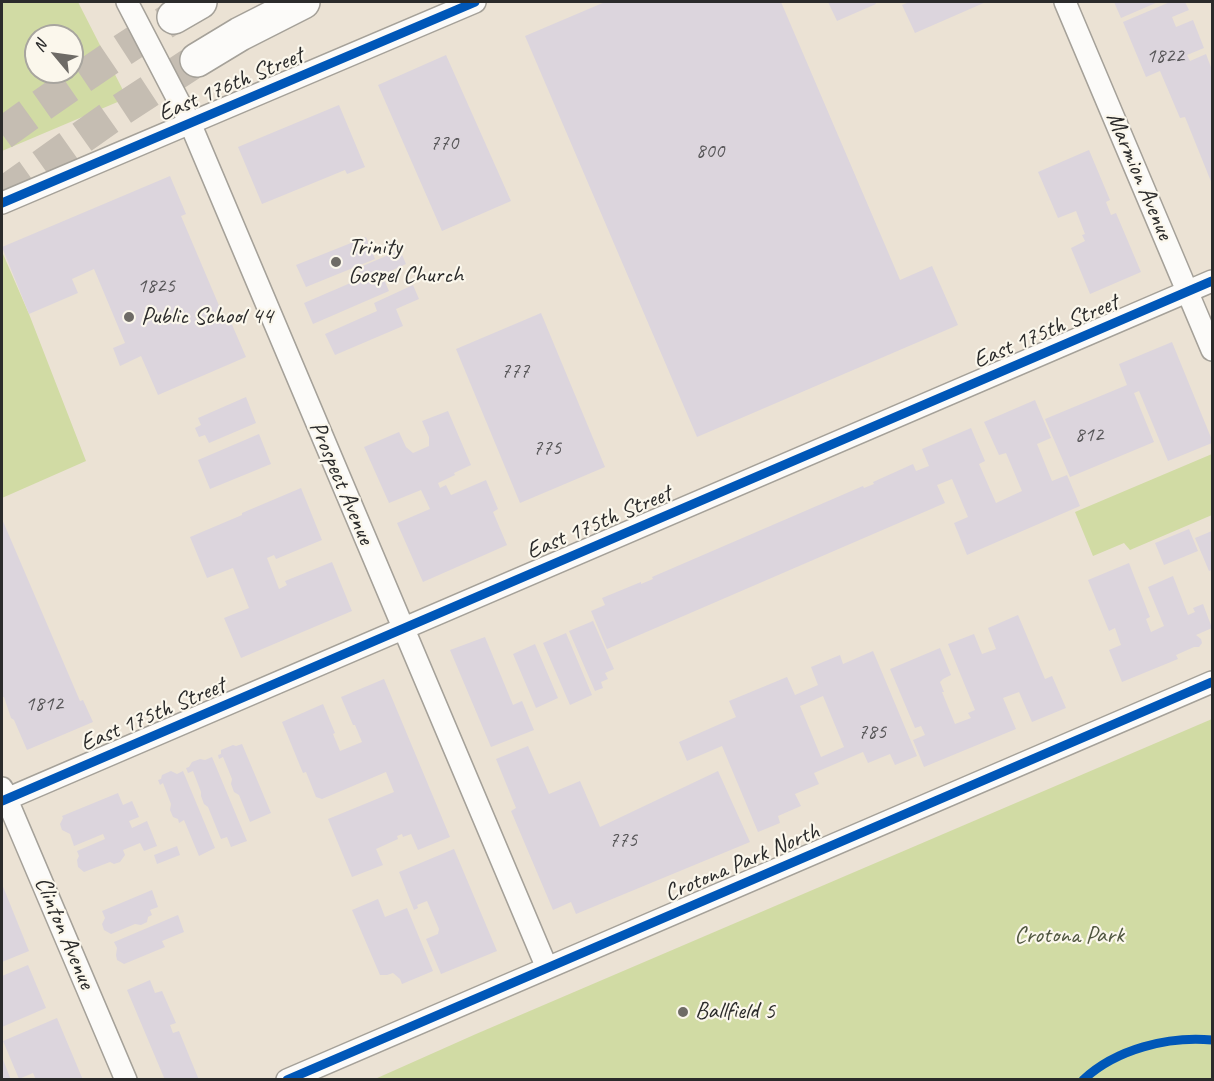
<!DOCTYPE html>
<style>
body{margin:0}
#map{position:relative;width:1214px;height:1081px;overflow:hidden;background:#ebe2d4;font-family:Caveat,sans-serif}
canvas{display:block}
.frame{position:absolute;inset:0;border:3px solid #2b2b2b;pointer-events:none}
.north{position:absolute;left:24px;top:24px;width:60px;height:60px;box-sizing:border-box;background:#fbf7ec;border:2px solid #a8a59f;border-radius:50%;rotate:299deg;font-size:16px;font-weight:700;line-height:24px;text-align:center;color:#2b2b2b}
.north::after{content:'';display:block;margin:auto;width:21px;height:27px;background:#6e6b66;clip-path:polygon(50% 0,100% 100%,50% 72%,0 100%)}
</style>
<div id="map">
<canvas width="1214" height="1081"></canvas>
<div class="frame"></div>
<div class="north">N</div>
</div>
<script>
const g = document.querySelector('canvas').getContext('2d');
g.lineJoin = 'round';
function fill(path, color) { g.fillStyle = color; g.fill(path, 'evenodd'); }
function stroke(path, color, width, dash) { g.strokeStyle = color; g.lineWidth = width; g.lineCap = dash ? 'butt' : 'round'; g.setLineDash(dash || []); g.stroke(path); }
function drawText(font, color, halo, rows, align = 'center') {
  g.font = font + ' Caveat,sans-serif'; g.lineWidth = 4.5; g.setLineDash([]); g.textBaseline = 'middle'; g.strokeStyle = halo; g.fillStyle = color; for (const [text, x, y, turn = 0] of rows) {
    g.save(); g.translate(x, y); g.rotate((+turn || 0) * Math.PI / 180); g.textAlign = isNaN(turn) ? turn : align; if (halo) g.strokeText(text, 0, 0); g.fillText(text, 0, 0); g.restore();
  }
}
const green = new Path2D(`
 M2 2H78L127 98 2 151ZM36 36H72V72H36Z
 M3 254 29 314 86 461 2 498V255Z
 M1212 454V515L1130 550 1124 543 1093 556 1075 512Z
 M1212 719V1079H375L476 1034Z`);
const building = new Path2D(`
 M605 2H781L900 280 932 266 958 325 697 437 525 36Z
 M828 2H875L876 4 837 21Z
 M909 2H986L915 33 902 5Z
 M1114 2H1158L1121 18Z
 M1170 2H1185L1189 10 1172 17 1176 27 1193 20 1204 48 1187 55 1190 61 1206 54 1212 70V184L1185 117 1180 118 1160 71 1146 77 1123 22Z
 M446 55 511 201 442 231 378 85Z
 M339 105 365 167 347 174 345 170 262 204 238 147Z
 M1089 150 1110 200 1106 202 1111 215 1116 213 1141 272 1090 294 1071 248 1085 241 1082 235 1085 234 1076 211 1058 218 1038 172Z
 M170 176 186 214 181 216 226 322 230 320 246 357 158 395 141 356 120 366 113 348 125 343 94 269 72 279 78 293 29 314 2 247Z
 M366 237 375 259 306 287 296 265Z
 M400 250 406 264 382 275 389 291 313 324 304 303 362 278 358 268Z
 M413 285 419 299 396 309 403 326 335 355 325 334 377 311 374 303Z
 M541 313 605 467 520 503 456 349Z
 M1172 342 1212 440V443L1168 461 1139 391 1134 393 1154 442 1070 477 1045 419 1127 385 1119 364Z
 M246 397 256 423 209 443 205 435 199 437 195 428 201 425 198 418Z
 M1035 400 1051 438 1037 444 1052 481 1067 475 1080 506 967 555 954 523 968 517 952 479 937 485 945 503 607 649 591 611 605 605 602 598 641 582V584L653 579 652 577 863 486 864 488 874 484 873 482 913 464 916 471 929 466 922 449 971 428 985 461 979 464 996 503 1022 491 1006 453 999 455 984 422Z
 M448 411 471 465 454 473 455 475 438 483 440 488 446 485 451 495 486 480 498 509 493 512 507 545 423 582 397 523 430 509 421 490 389 503 364 447 399 432 406 447 413 453 420 450 429 446V437L422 421Z
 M259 434 271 464 210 489 198 460Z
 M301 488 322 540 276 559 274 555 267 558 279 589 287 585 285 581 332 562 352 611 241 658 224 618 249 608 233 568 207 578 190 537 242 515V513Z
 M2 519 80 701 83 700 93 722 27 750 14 720 11 718 4 697H2Z
 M1189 529 1198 551 1164 565 1155 543Z
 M1212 531V570L1209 571 1195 538Z
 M1129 563 1150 617 1146 619 1151 632 1164 626 1148 587 1173 576 1188 615 1195 612 1193 608 1203 604 1212 628 1196 635 1201 639 1202 643 1199 647H1194L1176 655 1178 659 1122 682 1109 650 1121 645 1115 628 1109 631 1088 580Z
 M1018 615 1045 679 1052 676 1066 708 1032 722 1019 692 1003 698 1016 729 924 767 913 740 925 735 921 726 915 728 890 669 940 648 951 675 943 679 940 682 944 692H942L955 724 971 718 968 713 975 710 948 644 974 634 982 654 996 649 988 628Z
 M593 621 614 669 605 673 608 679 601 682 603 688 595 691 569 631Z
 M566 633 592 695 570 705 543 643Z
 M485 637 513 705 522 701 534 730 491 747 450 650Z
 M535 644 558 698 536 708 513 654Z
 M873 651 917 756 895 765 890 754 868 763 863 752 814 773 819 784 795 794 801 806 778 816 780 823 758 832 722 746 687 761 679 742 736 717 729 701 787 677 795 695 818 685 811 667 840 655 843 664ZM823 696 844 747 821 757 800 706Z
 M384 679 450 837 418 850 411 834 403 837 402 834 397 836 398 839 376 849 383 865 352 877 328 819 394 792 386 772 322 799 316 797 306 772 303 773 282 722 323 704 335 733 333 734 340 751 362 742 355 725H353L341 697Z
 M242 744 271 813 250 822 239 795 234 792 231 784 232 779 223 757 219 759 218 755 221 754V750L233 745 236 746Z
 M528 746 549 794 580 781 600 827 718 771 750 842 576 914 571 902 553 910 511 811 516 808 496 759Z
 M212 757 247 841 231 847 227 837 221 839 208 807 204 804 201 796V792L193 771 188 773 186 768 189 767 192 762 200 759 205 760Z
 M171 771 177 774 183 771 215 848 199 856 184 820 179 823 178 819 173 817 170 810 171 804 163 783 160 785 158 780 161 779 162 775Z
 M118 793 123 805 132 801 139 817 129 821 132 828 147 821 157 846 144 851 140 843 123 850 125 855 120 862 114 864 110 862 84 872 78 867 77 860 79 856 77 851 105 839 103 834 74 846 70 834 62 830 60 824 63 818 62 816Z
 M177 846 180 855 157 864 154 855Z
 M454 849 497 951 441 974 426 939 438 934 439 929 427 901 417 905 418 908 414 910 399 872Z
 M2 884 29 951 2 962Z
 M152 890 158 907 150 910 152 915 148 917 147 922 141 925 135 924 111 934 104 930 102 924 105 918 102 911Z
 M378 899 385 917 407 908 433 971 402 984 400 979 393 973 387 975H380L352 910Z
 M178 915 184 932 162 941 165 947 124 964 117 960 116 955 117 948 114 942Z
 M28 965 46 1008 2 1027V976Z
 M150 980 155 993 162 991 176 1023 170 1025 173 1033 179 1031 199 1080H165L127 990Z
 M57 1018 83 1080H36L33 1073 19 1079 3 1041Z
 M2 1057 11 1080H2Z`);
const highwayTunnel = new Path2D(`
 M2 134C58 93 115 54 174 17
 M2 194 119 111 197 60`);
const street = new Path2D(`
 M127 2 190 123 547 968
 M1065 2 1212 350
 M2 203 475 2
 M2 788 126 1080
 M2 801 1212 281
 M287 1080 1212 682`);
const highway = new Path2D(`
 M174 17 200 2
 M197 60 240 34 303 2`);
const cycleway = new Path2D(`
 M2 203 475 2
 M2 801 1212 281
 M287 1080 1212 682
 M1083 1080C1116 1049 1168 1036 1212 1040`);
const markers = [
 [336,262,6,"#6e6b66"],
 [129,317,6,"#6e6b66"],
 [683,1012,6,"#6e6b66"]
];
const numberNames = [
 ["1822",1165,56],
 ["770",444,143],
 ["800",710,151],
 ["1825",156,286],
 ["777",515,371],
 ["812",1089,435],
 ["775",547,448],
 ["1812",44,704],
 ["785",872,732],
 ["775",623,840]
];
const streetNames = [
 ["East 176th Street",231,85,-23],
 ["Marmion Avenue",1139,176,67],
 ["East 175th Street",1046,332,-23],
 ["Prospect Avenue",341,483,67],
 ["East 175th Street",599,523,-23],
 ["East 175th Street",153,715,-23],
 ["Crotona Park North",742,863,-23],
 ["Clinton Avenue",64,933,67]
];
const poiNames = [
 ["Trinity",348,248],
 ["Gospel Church",348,276],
 ["Public School 44",141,317],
 ["Ballfield 5",695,1012]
];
const parkNames = [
 ["Crotona Park",1069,936]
];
fill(green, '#d1dba4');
fill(building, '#dcd5dd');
stroke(highwayTunnel, '#c5bdb2', 33, [33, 16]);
stroke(street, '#a5a199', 24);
stroke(highway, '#a5a199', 36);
stroke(street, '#fcfbf9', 21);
stroke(highway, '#fcfbf9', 33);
stroke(cycleway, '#0057b8', 9);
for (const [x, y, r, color] of markers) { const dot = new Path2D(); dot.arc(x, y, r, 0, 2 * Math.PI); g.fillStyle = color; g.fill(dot); stroke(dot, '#fbf7ec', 2); }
drawText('21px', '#575658', null, numberNames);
drawText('24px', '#2b2b2b', '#fbf7ec', streetNames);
drawText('24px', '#2b2b2b', '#fbf7ec', poiNames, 'left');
drawText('24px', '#4f563f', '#fbf7ec', parkNames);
</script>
